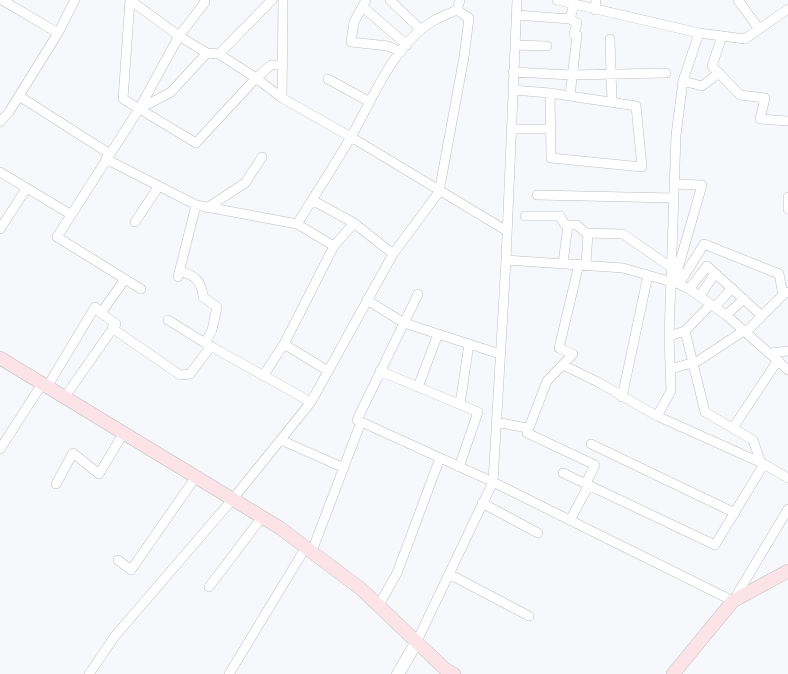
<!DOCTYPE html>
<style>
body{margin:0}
canvas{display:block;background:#f7f8fb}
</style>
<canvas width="788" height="674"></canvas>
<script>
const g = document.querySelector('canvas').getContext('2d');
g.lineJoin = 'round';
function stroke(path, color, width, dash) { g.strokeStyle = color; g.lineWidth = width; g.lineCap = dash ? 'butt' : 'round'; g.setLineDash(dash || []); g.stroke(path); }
const minor = new Path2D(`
 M2 0 58 33
 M130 0 179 36 207 53 219 54 256 78 282 98 351 137 507 231
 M130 0 123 99 196 143 256 78 271 65H283
 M366 0 354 22 351 42 388 46 401 52
 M390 0 421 30
 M557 0 699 33 745 39 788 9
 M738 0 759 29
 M363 7 407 45
 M595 10 596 0
 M516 15 570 19
 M722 36 712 66 740 95 765 98 760 119 788 121
 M610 39 612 102
 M515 45 547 46
 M219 54 272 0
 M513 72 572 75 666 73
 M328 79 370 102
 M683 81 702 86 719 73
 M513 90 550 93 636 106 642 167 551 158 550 93
 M19 96 110 154
 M570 96 577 35 574 34 577 23 570 19 574 4
 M282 98 283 0
 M139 109 171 92 207 53
 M0 122 9 112 58 33 75 0
 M511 129H551
 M106 159 196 205 297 224
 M0 172 70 214
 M674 184 702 185 675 279
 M537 195 674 198
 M788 197V209
 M312 200 354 223 393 254
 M207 208 245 183 262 157
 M525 216H560L565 225H577L586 233 623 234 672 268
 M135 222 159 186
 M0 229 26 189
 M334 246 297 224C315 195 334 166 351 137 373 98 394 43 435 20 442 16 450 13 457 10L460 0
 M506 260 623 268 679 284 689 289 726 315 788 370
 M563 263 568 225
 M586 265 588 233
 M179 272C194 273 202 282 203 297L217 307 212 330 205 343 311 402
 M178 277 196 205
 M679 284 704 244 779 274 783 295
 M141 289 57 237 139 109 179 36 205 2 204 0
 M689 289 707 266 762 316
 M418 294 357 420 493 482 733 601 788 509
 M700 296 715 273
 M367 300 404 323 500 354
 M715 307 732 288
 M726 315 744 299
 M168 320 205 343
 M112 328 180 375 190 374 211 346
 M685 331 705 412 753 440 761 463
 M746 332 786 292
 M669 336 685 331 711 304
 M284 344 328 371
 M771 353 788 351
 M563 365 598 382 657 416 764 464 788 478
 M671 369 698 361 745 330
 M380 371 478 412 459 467
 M263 376 284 344 334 246 354 223
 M47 387 95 307 101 313
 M418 387 438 334
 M622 397 648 275
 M64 398 116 324 101 313 125 279
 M460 404 469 344
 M657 416 671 391 669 336 676 135 683 81 699 33
 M496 422 527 428V433L595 465 586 483
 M733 428 778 360
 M527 433 547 381 573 354 559 348 579 264
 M281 440 344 468
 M591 444 735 513
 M0 449 42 384
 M563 473 715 545 764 464
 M56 484 73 453 99 474 123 434
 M482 503 538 533
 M570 520 589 485
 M312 551 361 422
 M118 560 131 570 195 478
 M449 574 529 616
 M209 587 262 517
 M379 605 397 573 440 458
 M416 643 493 482 506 260 517 0
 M89 674 115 636 232 500 311 402 393 254 439 192 464 57 469 18 457 10
 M229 674 306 547`);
const tertiary = new Path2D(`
 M398 674 416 643`);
const secondary = new Path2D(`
 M0 358 280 528 361 589 445 669 454 674
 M673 674 733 601 788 571`);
stroke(minor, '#bdbec1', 10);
stroke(tertiary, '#bdbec1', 13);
stroke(secondary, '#bdbec1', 14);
stroke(minor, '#fff', 9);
stroke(tertiary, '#fff', 12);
stroke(secondary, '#fce3e8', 13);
</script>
